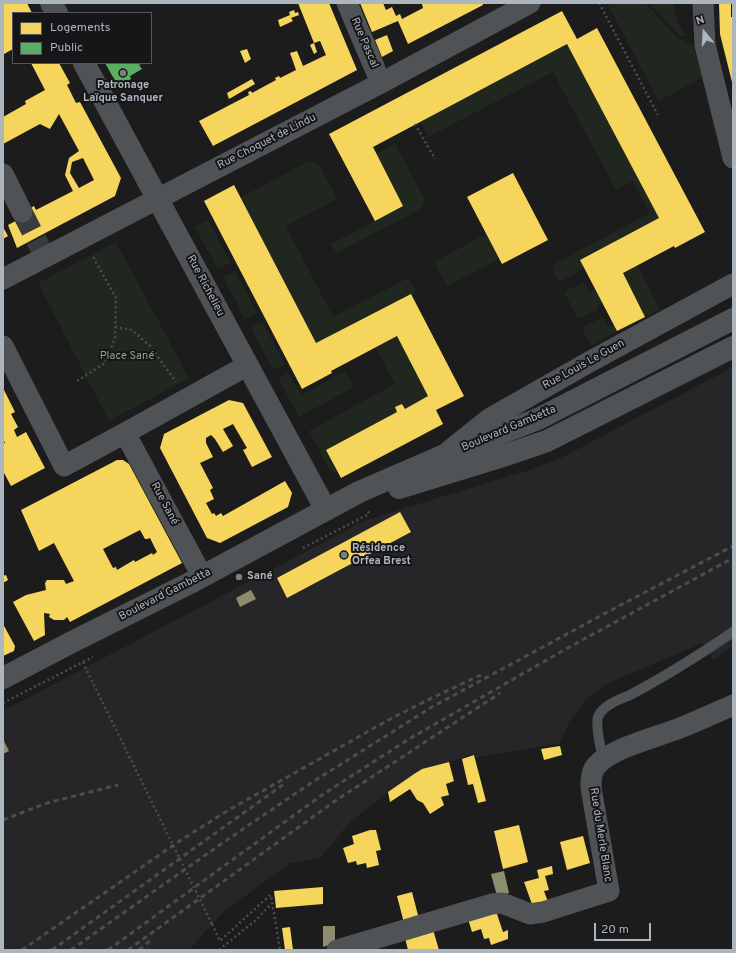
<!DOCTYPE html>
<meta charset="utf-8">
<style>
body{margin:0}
#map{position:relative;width:736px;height:953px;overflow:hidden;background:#1c1c1c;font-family:Overpass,sans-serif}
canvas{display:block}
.frame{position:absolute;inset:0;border:4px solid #adb5bd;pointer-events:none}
.legend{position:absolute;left:12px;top:12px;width:140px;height:52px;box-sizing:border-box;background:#161618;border:1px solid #52565a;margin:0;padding:5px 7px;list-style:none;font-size:12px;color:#adb5bd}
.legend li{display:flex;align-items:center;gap:8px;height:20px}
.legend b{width:20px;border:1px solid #52565a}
.north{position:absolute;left:684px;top:12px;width:40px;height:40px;-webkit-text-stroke:3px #161618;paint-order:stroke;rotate:342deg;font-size:11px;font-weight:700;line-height:16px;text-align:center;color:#adb5bd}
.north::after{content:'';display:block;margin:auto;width:14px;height:18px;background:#adb5bd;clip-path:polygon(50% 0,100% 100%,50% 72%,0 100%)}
.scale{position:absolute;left:594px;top:923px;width:57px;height:18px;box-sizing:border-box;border:2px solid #adb5bd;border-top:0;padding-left:5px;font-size:12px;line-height:14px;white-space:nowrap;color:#adb5bd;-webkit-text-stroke:3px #161618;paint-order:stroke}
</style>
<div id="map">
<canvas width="736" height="953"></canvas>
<div class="frame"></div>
<ul class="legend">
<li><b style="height:11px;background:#f6d55c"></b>Logements</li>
<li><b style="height:11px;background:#5aae61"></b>Public</li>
</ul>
<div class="north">N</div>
<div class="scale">20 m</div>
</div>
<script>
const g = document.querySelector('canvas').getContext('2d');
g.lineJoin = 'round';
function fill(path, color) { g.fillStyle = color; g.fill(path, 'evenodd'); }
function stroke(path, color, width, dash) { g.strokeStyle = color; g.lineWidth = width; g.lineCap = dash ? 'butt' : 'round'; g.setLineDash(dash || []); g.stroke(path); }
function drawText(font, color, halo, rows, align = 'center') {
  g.font = font + ' Overpass,sans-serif'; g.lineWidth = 4; g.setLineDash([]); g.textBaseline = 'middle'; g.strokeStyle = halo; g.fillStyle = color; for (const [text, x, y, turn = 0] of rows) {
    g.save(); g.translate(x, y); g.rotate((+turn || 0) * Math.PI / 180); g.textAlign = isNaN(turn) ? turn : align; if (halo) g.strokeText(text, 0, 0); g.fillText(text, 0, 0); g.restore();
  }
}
const built = new Path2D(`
 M733 367V646L714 660 703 643 606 684 587 698 569 722 560 743 476 758 475 754 418 770 351 821 320 858 290 863 221 914 189 950H3V711L366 520 523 472 559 459Z`);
const green = new Path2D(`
 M607 3H646L676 37 693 45 703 77 659 101Z
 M649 3H674C674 15 678 26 686 35L681 37Z
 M567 44 659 218 580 259 584 267 578 269 579 272 559 282 553 272 554 266 558 262 650 213 633 181 616 190 553 72 428 137 420 122Z
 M395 143 425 200 421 209 336 253 331 244 403 206 376 154Z
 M309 161 315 162 320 166 337 199 286 226 333 317 408 278 416 292 316 343 240 198Z
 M208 220 231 263 218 269 195 227Z
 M486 234 499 259 447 286 434 262Z
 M116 242 189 378 109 421 38 283Z
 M637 265 660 309 645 317 623 273Z
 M235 271 257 313 245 319 223 277Z
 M584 282 589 292 595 289 602 303 597 305 598 309 578 319 564 292Z
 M602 317 608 327 614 324 617 331 591 346 582 328Z
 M262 322 285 364 273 370 251 328Z
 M397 336 428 396 405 409 402 404 395 407 397 412 326 450 337 471 332 474 309 431 395 384 376 348Z
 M345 371 354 387 299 417 278 378 288 372 301 395Z`);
const homes = new Path2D(`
 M3 3H27L32 13H13V49L4 54Z
 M298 3H329L357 70 213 146 199 121 249 95 248 92 251 91 252 93 276 80 275 78 279 76 280 78 296 70 290 53 297 51 303 66 326 55 320 41 314 43Z
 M360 3H383L386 10 392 7 396 16 400 14 402 19 423 8 422 4 425 3H483V5L408 44 398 21 372 32Z
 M719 3H731V17H733V86L720 34Z
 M294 10 295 13 298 12 299 15 291 18 293 21 280 27 278 20 290 15 289 12Z
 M562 11 577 39 597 28 705 232 675 248 674 246 623 273 645 317 617 331 580 260 659 218 567 44 373 147 403 206 375 221 329 134Z
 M387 35 393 51 382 57 375 40Z
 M314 43 317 52 314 54 310 45Z
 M247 49 251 59 245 63 240 51Z
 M31 63H59L70 83 67 85 76 103 80 102 121 178 115 196 17 248 8 225 29 214 27 210 34 206 36 210 73 191 65 175 69 158 79 151 59 114 50 129 40 124 3 144V117L26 104 25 101 45 90ZM83 158 94 180 79 188 70 173 72 162Z
 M252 79 255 84 229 99 227 93Z
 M513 173 548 240 502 264 467 197Z
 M234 185 316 343 411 294 464 396 436 410 443 424 341 478 326 450 397 412 395 407 402 404 405 409 428 396 397 336 331 371 332 373 302 389 204 201Z
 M3 227 8 236 3 239Z
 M3 388 15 412 11 414 18 427 14 430 17 437 26 432 45 468 11 486 3 471V444L5 443 3 439Z
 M229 400 243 403 272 457 252 467 243 450 247 448 233 424 223 429 233 446 223 452 215 439 211 435 206 438V443L213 457 200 463 213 488 210 490 214 499 206 503 212 514 214 513 216 516 221 513 223 516 285 481 292 493 288 507 220 543 207 538 160 448 164 434Z
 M117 460H123L129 464 182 563 70 622 67 617 64 620H54L49 617 50 614 44 613 45 635 34 641 13 602 26 595 46 590 45 583 47 580H64L66 584 74 581 54 543 39 551 21 510ZM140 530 145 539H147L150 538 157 552 153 555 152 553 135 562 134 560 117 570 116 567 113 568 103 549Z
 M400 512 411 532 287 598 277 578Z
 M6 575 8 580 3 583V576Z
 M3 624 15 646 14 651 3 656Z
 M560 746 562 755 544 760 541 749Z
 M474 755 486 801 478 803 473 784 468 785 462 759Z
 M449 762 454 781 446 784 449 795 441 797 444 805 430 814 423 803 417 800 410 789 390 802 388 792 414 774 422 769Z
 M519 825 528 862 503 869 494 831Z
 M370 830H376L381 850 376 851 379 865 367 868 366 863 357 865 356 861 348 863 343 848 354 844 352 836Z
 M583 836 590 863 567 870 560 842Z
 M552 866 553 874 545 876 549 890 544 891 548 902 533 907 524 882 539 878 537 870Z
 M323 887V904L276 908 274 891Z
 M412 892 419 919 404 923 397 896Z
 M495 908 503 932 508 930V939L491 945 489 938 484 939 481 929 472 932 467 916Z
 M432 926 439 950H408L404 934Z
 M290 927 293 950H285L282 928Z`);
const public = new Path2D(`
 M105 63H143L139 65 142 69 130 76 131 79 118 86Z`);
const industry = new Path2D(`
 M251 590 256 599 240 607 236 598Z
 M3 739 9 751 3 754Z
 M504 871 509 893 497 896 491 874Z
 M323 926H335V943L323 947Z`);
const minorTunnel = new Path2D(`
 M22 212 45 257`);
const path = new Path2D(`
 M599 3 658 115
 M415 124 435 159
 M115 327 132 330 150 346 176 382
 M77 381 105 363 115 338 116 298 92 255
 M303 548 369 514 368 511
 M83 662 87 671
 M3 703 93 657
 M212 924 220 941 269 896 271 895 280 950
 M219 950 256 920 272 903`);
const service = new Path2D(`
 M603 759C601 749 595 726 598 717 602 706 618 700 628 696 665 677 699 655 733 632`);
const minor = new Path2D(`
 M347 3 381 83
 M703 3 705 45 733 158
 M3 174 22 212
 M3 279 381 83 530 3
 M3 346 64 466 125 433 248 365
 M125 433 202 576
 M449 451 489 419 591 361 733 284
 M337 950 492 904 502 903 530 914 543 912 609 891 591 788C591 780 591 771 597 765 612 748 657 737 680 728 698 721 715 713 733 705`);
const tertiary = new Path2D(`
 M51 3 57 13
 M84 63 326 510
 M399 488 503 456 547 441 733 347
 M3 678 72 642 190 583 359 492 442 456 538 419 733 319`);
const rail = new Path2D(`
 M3 820 47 803 118 785
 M22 950 178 842 227 811 392 718 436 696 481 675
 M52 950 284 784
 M71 950 218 846 311 783 432 707 615 608 733 546
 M108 950 322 795 409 739 564 650 733 558
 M128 950 335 801 500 693
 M139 950 152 939`);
const pathBridge = new Path2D(`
 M87 671 212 924`);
const markers = [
 [123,73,4,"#7a7f85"],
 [344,555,4,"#7a7f85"],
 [239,577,4,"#7a7f85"]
];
const streetNames = [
 ["Rue Pascal",364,43,67],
 ["Rue Choquet de Lindu",267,142,-27],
 ["Rue Richelieu",205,286,62],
 ["Rue Louis Le Guen",584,365,-29],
 ["Boulevard Gambetta",509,429,-23],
 ["Rue Sané",164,504,62],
 ["Boulevard Gambetta",165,595,-27],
 ["Rue du Merle Blanc",600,835,81]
];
const poiNames = [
 ["Patronage",123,86,"center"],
 ["Laïque Sanquer",123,99,"center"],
 ["Résidence",352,549],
 ["Orfea Brest",352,562],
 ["Sané",247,577]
];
const parkNames = [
 ["Place Sané",127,357]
];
fill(built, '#262628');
fill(green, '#20271f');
fill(homes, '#f6d55c');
fill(public, '#5aae61');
fill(industry, '#8c8c6e');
stroke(minorTunnel, '#393b3c', 21, [21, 10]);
stroke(path, '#4c4d50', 2.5, [2, 3]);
stroke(service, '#505355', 10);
stroke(minor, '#505355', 21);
stroke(tertiary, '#505355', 22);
stroke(rail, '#4b4d4d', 3, [5, 4]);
stroke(pathBridge, '#4c4d50', 2.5, [2, 3]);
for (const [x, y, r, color] of markers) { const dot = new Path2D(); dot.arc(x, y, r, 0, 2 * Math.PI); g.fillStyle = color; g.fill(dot); stroke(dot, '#161618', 1.5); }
drawText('11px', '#adb5bd', '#161618', streetNames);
drawText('bold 11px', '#adb5bd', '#161618', poiNames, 'left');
drawText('11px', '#88a884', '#161618', parkNames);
</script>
